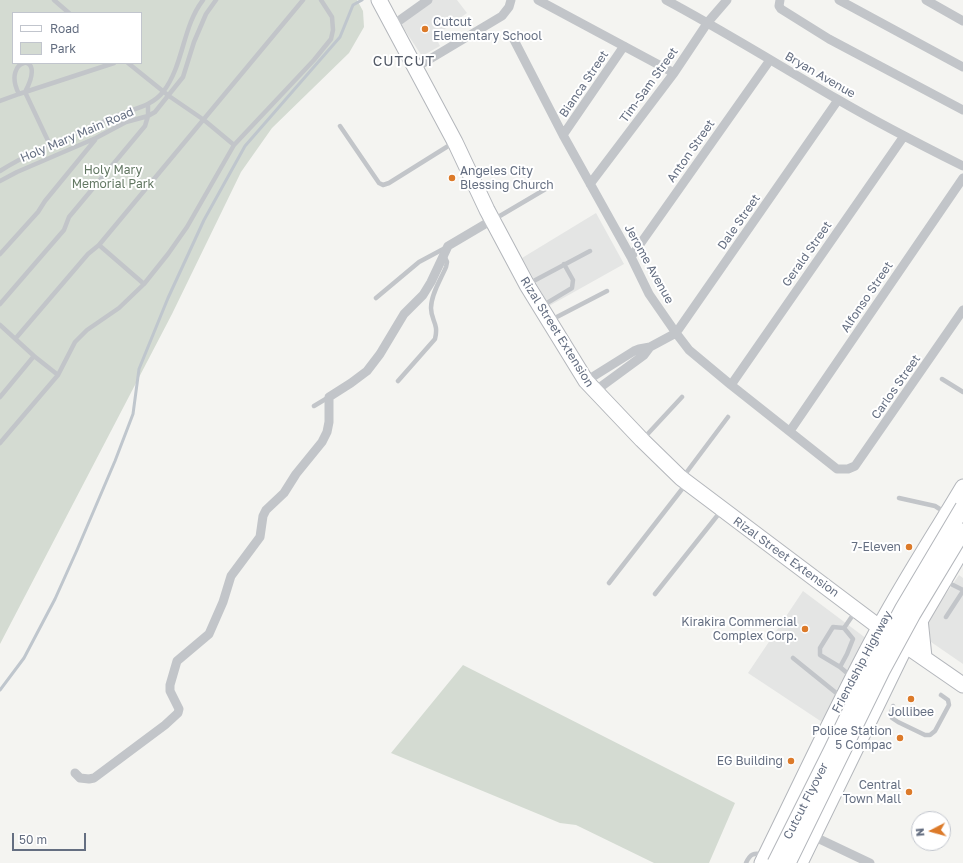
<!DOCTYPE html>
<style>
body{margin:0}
#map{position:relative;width:963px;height:863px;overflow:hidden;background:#f4f4f1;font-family:"Golos Text",sans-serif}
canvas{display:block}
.legend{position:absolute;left:12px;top:12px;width:130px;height:52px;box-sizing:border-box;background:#fff;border:1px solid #c1c5cd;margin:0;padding:5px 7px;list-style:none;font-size:12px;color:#646e81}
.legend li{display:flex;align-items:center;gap:8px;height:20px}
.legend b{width:20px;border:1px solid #c1c5cd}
.north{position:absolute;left:911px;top:811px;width:40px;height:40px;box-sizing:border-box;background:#fff;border:1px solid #c1c5cd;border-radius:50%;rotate:264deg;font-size:11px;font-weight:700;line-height:16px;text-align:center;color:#646e81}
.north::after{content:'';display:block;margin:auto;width:14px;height:18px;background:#dc7a29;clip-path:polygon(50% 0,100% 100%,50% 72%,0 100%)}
.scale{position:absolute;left:12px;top:833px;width:74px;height:18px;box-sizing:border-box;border:2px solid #646e81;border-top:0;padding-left:5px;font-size:12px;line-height:14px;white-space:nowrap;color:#646e81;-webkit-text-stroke:3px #fff;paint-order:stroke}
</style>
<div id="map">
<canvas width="963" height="863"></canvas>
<ul class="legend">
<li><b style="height:5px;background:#fff"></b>Road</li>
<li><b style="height:11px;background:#d4dbd2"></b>Park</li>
</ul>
<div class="north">N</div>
<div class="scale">50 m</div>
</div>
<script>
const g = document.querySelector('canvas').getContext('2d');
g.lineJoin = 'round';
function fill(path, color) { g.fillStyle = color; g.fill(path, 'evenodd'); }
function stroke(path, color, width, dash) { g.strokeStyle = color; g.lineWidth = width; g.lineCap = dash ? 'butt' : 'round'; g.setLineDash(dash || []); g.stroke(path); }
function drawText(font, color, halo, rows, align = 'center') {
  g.font = font + ' "Golos Text",sans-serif'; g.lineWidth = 4; g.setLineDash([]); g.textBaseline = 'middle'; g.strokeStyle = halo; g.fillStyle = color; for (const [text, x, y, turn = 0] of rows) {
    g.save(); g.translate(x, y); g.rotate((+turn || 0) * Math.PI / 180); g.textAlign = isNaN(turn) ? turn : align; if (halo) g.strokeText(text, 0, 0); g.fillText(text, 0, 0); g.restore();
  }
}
const built = new Path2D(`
 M432 0H457L467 13 435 36 440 46 422 56 400 23Z
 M596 213 624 264 549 306 522 258Z
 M959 575 963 578V664L931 642 928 620Z
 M803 591 867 639 825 724 748 673Z`);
const green = new Path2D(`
 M0 0H357L363 11 364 27 349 53 272 128 241 172 172 314 0 644ZM13 13H141V63H13Z
 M463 665 735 803 709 863H654L576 825 560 823 391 753Z`);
const stream = new Path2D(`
 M0 690 24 658 55 599 77 550 115 461 133 414 139 369 168 298 204 220 245 146 340 37 353 5 362 0`);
const lane = new Path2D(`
 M54 0 69 13
 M128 63 169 96 204 120 234 145
 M19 94C0 58 49 48 25 92L50 145
 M0 101 19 94 114 63
 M340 126 379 183 383 185 389 183 453 143
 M0 171C36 148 77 134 116 116 132 109 151 107 163 92 184 65 182 27 203 0
 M0 181 17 172 96 138 126 122 148 116 155 112 183 77 194 42 206 14 216 0
 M493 220 549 187
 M99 245 144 284
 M0 254 38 212 45 201 95 140
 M528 284 590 251
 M376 298 419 262 447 247
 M0 304 64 230 69 217 145 126 148 116V104
 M542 306 572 288 573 280 564 264
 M551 320 607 291
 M0 325 34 356 0 397
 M16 338 88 254 99 245 303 0
 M34 356 58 375
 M942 379 963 392
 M398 381 435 339C439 323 431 321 431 308 431 294 441 279 446 267L447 262 444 255
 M314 406 329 397
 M643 439 682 397
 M0 443 58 375 75 342 87 330 119 308 144 284 168 254 187 227 234 145 314 60 331 39 333 30 332 17 321 0
 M683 477 728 417
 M899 498 935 506 946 513
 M945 581 963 590
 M609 583 686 484
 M655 594 721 511
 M946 617 963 591
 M793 658 840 696
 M840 667 820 655V648L833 627 844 628
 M851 673H847L840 667 847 654 853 639 844 628 855 612
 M893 706 891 713 892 718 898 722 925 735H930L935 731 949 705 948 700 941 695
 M746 863C750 854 754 852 764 855`);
const street = new Path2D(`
 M538 0 674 73
 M666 0C724 31 780 66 837 99 878 123 921 145 963 166
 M780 0 779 6 781 9 829 39 963 110
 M839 0 963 67
 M926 0 963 21
 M393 25 428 0
 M512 36 563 135 631 257 649 294 676 333 689 350 731 385 837 469H848L855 466 963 310
 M415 68 502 16 509 7 511 0
 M563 135 624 46
 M590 184 674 73 708 22 727 0
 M631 257 770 60
 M586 381 634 351 639 349 650 347 676 333 838 100
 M731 385 904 136
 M595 391 644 355 650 347
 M790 431 963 178
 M75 773 80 778 89 779 94 778 165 725 178 713 179 709 170 691V685L177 661 209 634 223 602 231 576 260 537 263 516 266 510 284 493 296 474 322 442 327 432 329 422V397L351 383 367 371 380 354 404 314 423 295 431 282 448 246 492 220
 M813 836 870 863`);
const primary = new Path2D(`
 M379 0 455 142 487 210 527 285 586 381 642 440 681 478 879 627 963 685
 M920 619 924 657
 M762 863C801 784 837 705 879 628 905 580 935 534 963 487
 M800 863 906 645 963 548`);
const primaryBridge = new Path2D(`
 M775 863 832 749 872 666 903 608 963 507
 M788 863 882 671 913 614 963 531`);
const markers = [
 [425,29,4,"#dc7a29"],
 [452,178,4,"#dc7a29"],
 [909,547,4,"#dc7a29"],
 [805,629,4,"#dc7a29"],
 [911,699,4,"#dc7a29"],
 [900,738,4,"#dc7a29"],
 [791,761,4,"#dc7a29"],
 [909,792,4,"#dc7a29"]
];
const poiNames = [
 ["Cutcut",433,22,"left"],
 ["Elementary School",433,36,"left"],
 ["Angeles City",460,171,"left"],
 ["Blessing Church",460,185,"left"],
 ["7-Eleven",901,547],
 ["Kirakira Commercial",797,622],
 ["Complex Corp.",797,636],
 ["Jollibee",911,712,"center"],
 ["Police Station",892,731],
 ["5 Compac",892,745],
 ["EG Building",783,761],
 ["Central",901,785],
 ["Town Mall",901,799]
];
const streetNames = [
 ["Bryan Avenue",820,75,30],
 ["Bianca Street",584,84,-56],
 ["Tim-Sam Street",649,85,-54],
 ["Holy Mary Main Road",77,135,-23],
 ["Anton Street",691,151,-55],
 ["Dale Street",739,222,-55],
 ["Gerald Street",807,254,-55],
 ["Jerome Avenue",649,264,61],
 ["Alfonso Street",867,297,-56],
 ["Rizal Street Extension",557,332,58],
 ["Carlos Street",896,387,-55],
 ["Rizal Street Extension",786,557,36],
 ["Friendship Highway",862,662,-62],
 ["Cutcut Flyover",806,801,-63]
];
const parkNames = [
 ["Holy Mary",113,170],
 ["Memorial Park",113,184]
];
const quarterNames = [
 ["CUTCUT",404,62]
];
fill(built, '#e4e5e4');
fill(green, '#d4dbd2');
stroke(stream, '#bfc6cd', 3);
stroke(primary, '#b3b6bb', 17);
stroke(lane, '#c2c5c9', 4.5);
stroke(street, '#c2c5c9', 9);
stroke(primary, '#fff', 15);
stroke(primaryBridge, '#b3b6bb', 17, []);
stroke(primaryBridge, '#fff', 15);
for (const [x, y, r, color] of markers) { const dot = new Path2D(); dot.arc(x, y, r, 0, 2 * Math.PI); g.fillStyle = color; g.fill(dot); stroke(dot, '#fff', 1.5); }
drawText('12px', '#646e81', '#fff', poiNames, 'right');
drawText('12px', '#646e81', '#fff', streetNames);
drawText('12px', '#637863', '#fff', parkNames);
g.letterSpacing = '1px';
drawText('14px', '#525966', '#fff', quarterNames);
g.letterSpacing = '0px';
</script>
